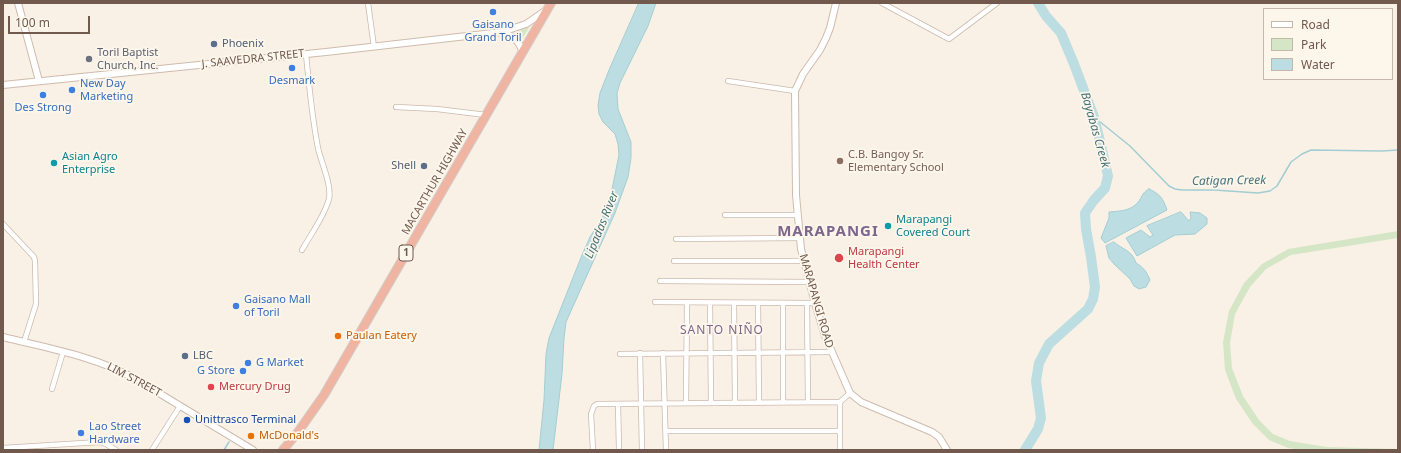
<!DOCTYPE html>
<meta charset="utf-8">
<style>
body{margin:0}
#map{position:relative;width:1401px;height:453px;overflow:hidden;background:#faf1e6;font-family:"Noto Sans",sans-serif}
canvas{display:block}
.frame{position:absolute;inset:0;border:4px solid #71594d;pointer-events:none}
.legend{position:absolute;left:1263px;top:8px;width:130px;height:72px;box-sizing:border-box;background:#fdf6eb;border:1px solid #c5b7ac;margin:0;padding:5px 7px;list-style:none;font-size:12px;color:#71594d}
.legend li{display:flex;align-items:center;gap:8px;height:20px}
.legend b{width:20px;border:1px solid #c5b7ac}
.scale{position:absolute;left:8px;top:16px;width:82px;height:18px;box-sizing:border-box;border:2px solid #71594d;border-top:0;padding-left:5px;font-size:12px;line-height:14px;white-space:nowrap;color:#71594d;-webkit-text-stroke:3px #fdf6eb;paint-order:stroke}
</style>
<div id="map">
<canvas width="1401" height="453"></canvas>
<div class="frame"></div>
<ul class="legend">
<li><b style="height:5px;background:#fff"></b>Road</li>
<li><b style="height:11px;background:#d4e6c5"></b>Park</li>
<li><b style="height:11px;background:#bcdde2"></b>Water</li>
</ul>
<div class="scale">100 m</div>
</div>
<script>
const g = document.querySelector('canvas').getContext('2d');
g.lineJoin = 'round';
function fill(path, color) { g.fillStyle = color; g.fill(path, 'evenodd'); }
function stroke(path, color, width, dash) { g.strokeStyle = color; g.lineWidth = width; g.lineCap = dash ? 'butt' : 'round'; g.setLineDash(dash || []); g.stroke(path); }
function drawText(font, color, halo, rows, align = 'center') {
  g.font = font + ' "Noto Sans",sans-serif'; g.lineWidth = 3.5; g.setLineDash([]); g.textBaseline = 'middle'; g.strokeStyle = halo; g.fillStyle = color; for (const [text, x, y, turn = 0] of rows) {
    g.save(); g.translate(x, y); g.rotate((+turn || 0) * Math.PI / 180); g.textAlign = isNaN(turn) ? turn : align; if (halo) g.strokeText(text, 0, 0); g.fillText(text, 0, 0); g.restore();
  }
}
const green = new Path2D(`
 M530 26 522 39 515 33Z
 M1398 231V238L1291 255 1266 269 1250 287 1235 314 1230 343 1232 368 1243 396 1259 420 1273 434 1290 441 1327 447 1398 449V450H1303L1288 448 1269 440 1253 424 1236 399 1225 370 1223 342 1229 311 1244 283 1262 264 1288 249Z`);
const water = new Path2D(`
 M639 3H656L648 26 620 83 617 93 618 109 631 142V158L628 177 615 213 566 322 564 338 562 374 553 450H539L544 400 546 354 549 338 582 255 590 237 601 220 609 204 619 155 618 144 615 134 603 122 599 114 598 105 600 93 609 70Z
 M1149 189C1160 194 1163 198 1167 210L1105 243 1101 238 1109 218V212C1120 211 1132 211 1139 201 1143 195 1142 193 1149 189Z
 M1181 212 1189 221 1191 218 1190 212 1200 213 1207 218V224L1195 234 1175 235 1137 256 1126 238 1141 230 1150 237 1153 235 1147 226Z
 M1114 242C1123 250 1132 250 1136 263 1143 267 1147 272 1150 280L1146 287 1139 289 1134 286 1130 279 1114 264 1109 258 1106 246Z`);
const stream = new Path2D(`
 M1094 117 1130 146 1169 186 1175 189 1182 190H1214L1258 193 1270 191 1277 186 1291 162 1302 154 1311 150 1382 151 1398 150
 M224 450 229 442`);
const river = new Path2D(`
 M1025 450 1038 429 1041 418 1036 381 1039 363 1049 344 1088 309 1093 299 1095 287 1091 257 1086 229 1085 213 1094 200 1105 188 1108 176 1099 137 1094 117 1074 64 1061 33 1046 16 1038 3`);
const street = new Path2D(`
 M368 3 374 47
 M882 3 949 39 997 3
 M728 81 795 91
 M396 107 437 109 486 115
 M725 215H797
 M3 224 34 257 35 261 36 304 24 342
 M676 239 799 238
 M302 250C311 234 324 217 329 199 332 185 321 162 318 148 312 117 309 86 306 54
 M674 261H804
 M660 281 809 282
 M655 302 815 303
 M710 303 711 403
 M734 303 735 403
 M758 303 759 403
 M783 303V402
 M807 303 808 402
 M640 353 642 450
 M663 353 666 450
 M620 354 831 352
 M52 389 63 352
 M686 403 687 302
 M618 404 619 450
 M666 431H840
 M3 448 100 442 106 444 116 450
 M152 450 180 406
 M593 450 591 414 594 406 597 404 840 402 850 393
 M840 450V402`);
const secondary = new Path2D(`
 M18 3 39 81
 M836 3 830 28 826 38 820 50 803 74 795 91 796 195 801 249 815 303 825 336 850 393 861 402 932 432 939 437 947 450
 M502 32C514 36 518 40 523 52
 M3 85 326 52 502 32 526 24 545 11
 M3 337C47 348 94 356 134 378L253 450`);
const highway = new Path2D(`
 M283 450 298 432 324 395 551 3`);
const markers = [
 [493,12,4,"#3f7fe0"],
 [214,44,4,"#5c6f8a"],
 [89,59,4,"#6b7280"],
 [292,68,4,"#3f7fe0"],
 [72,90,4,"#3f7fe0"],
 [43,95,4,"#3f7fe0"],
 [840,161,4,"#8d6e63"],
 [54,163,4,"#0f9aa8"],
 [424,166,4,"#5c6f8a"],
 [888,226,4,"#0f9aa8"],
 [839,258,5,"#e0444e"],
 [236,306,4,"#3f7fe0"],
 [338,336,4,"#e8710a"],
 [185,356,4,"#5c6f8a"],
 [248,363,4,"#3f7fe0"],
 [243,371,4,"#3f7fe0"],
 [211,387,4,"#e0444e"],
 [187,420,4,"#1a4fb4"],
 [81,433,4,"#3f7fe0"],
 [251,436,4,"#e8710a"]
];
const shields = [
 [406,253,14]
];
const shieldNames = [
 ["1",406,253]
];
const shopNames = [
 ["Gaisano",493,25,"center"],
 ["Grand Toril",493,38,"center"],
 ["Desmark",292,81,"center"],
 ["New Day",80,84],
 ["Marketing",80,97],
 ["Des Strong",43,108,"center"],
 ["Gaisano Mall",244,300],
 ["of Toril",244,313],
 ["G Market",256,363],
 ["G Store",235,371,"right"],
 ["Lao Street",89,427],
 ["Hardware",89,440]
];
const serviceNames = [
 ["Phoenix",222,44],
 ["Shell",416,166,"right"],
 ["LBC",193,356]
];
const worshipNames = [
 ["Toril Baptist",97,53],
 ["Church, Inc.",97,66]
];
const streetNames = [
 ["J. SAAVEDRA STREET",253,59,-6],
 ["MACARTHUR HIGHWAY",435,182,-60],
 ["MARAPANGI ROAD",816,301,74],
 ["LIM STREET",134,380,28]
];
const educationNames = [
 ["C.B. Bangoy Sr.",848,155],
 ["Elementary School",848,168]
];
const cultureNames = [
 ["Asian Agro",62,157],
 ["Enterprise",62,170],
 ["Marapangi",896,220],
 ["Covered Court",896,233]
];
const healthNames = [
 ["Marapangi",848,252],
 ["Health Center",848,265],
 ["Mercury Drug",219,387]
];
const foodNames = [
 ["Paulan Eatery",346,336],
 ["McDonald's",259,436]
];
const transitNames = [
 ["Unittrasco Terminal",195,420]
];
const waterNames = [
 ["Bayabas Creek",1095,130,74],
 ["Catigan Creek",1229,181,-1],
 ["Lipadas River",602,225,-68]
];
const neighbourhoodNames = [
 ["SANTO NIÑO",722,331]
];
const districtNames = [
 ["MARAPANGI",828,232]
];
fill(green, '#d4e6c5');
fill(water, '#bcdde2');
stroke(water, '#a3cdd2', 1);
stroke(stream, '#a3cdd2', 1.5);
stroke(river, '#bcdde2', 10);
stroke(street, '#cbb9ad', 6);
stroke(secondary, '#cfbbad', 8);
stroke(highway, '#d4cdca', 10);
stroke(street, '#fff', 4.5);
stroke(secondary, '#fff', 6);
stroke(highway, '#efb4a2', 8);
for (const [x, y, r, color] of markers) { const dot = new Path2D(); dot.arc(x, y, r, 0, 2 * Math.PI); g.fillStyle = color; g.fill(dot); stroke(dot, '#fdf6eb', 1.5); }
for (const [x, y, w] of shields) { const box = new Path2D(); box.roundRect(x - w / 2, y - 8, w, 16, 3); g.fillStyle = '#fdf6eb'; g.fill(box); stroke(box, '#71594d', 1); }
drawText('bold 10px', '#71594d', null, shieldNames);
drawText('11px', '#366cbe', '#fdf6eb', shopNames, 'left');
drawText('11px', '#4e5e75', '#fdf6eb', serviceNames, 'left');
drawText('11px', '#5b616d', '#fdf6eb', worshipNames, 'left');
drawText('11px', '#71594d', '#fdf6eb', streetNames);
drawText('11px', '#785e54', '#fdf6eb', educationNames, 'left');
drawText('11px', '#0d838f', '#fdf6eb', cultureNames, 'left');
drawText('11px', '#be3a42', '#fdf6eb', healthNames, 'left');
drawText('11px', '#c56008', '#fdf6eb', foodNames, 'left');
drawText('11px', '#164399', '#fdf6eb', transitNames, 'left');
drawText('italic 12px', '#46747b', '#fdf6eb', waterNames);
g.letterSpacing = '1px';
drawText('12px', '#7e658c', '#fdf6eb', neighbourhoodNames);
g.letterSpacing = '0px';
g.letterSpacing = '1px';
drawText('bold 15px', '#7e658c', '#fdf6eb', districtNames);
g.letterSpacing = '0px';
</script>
